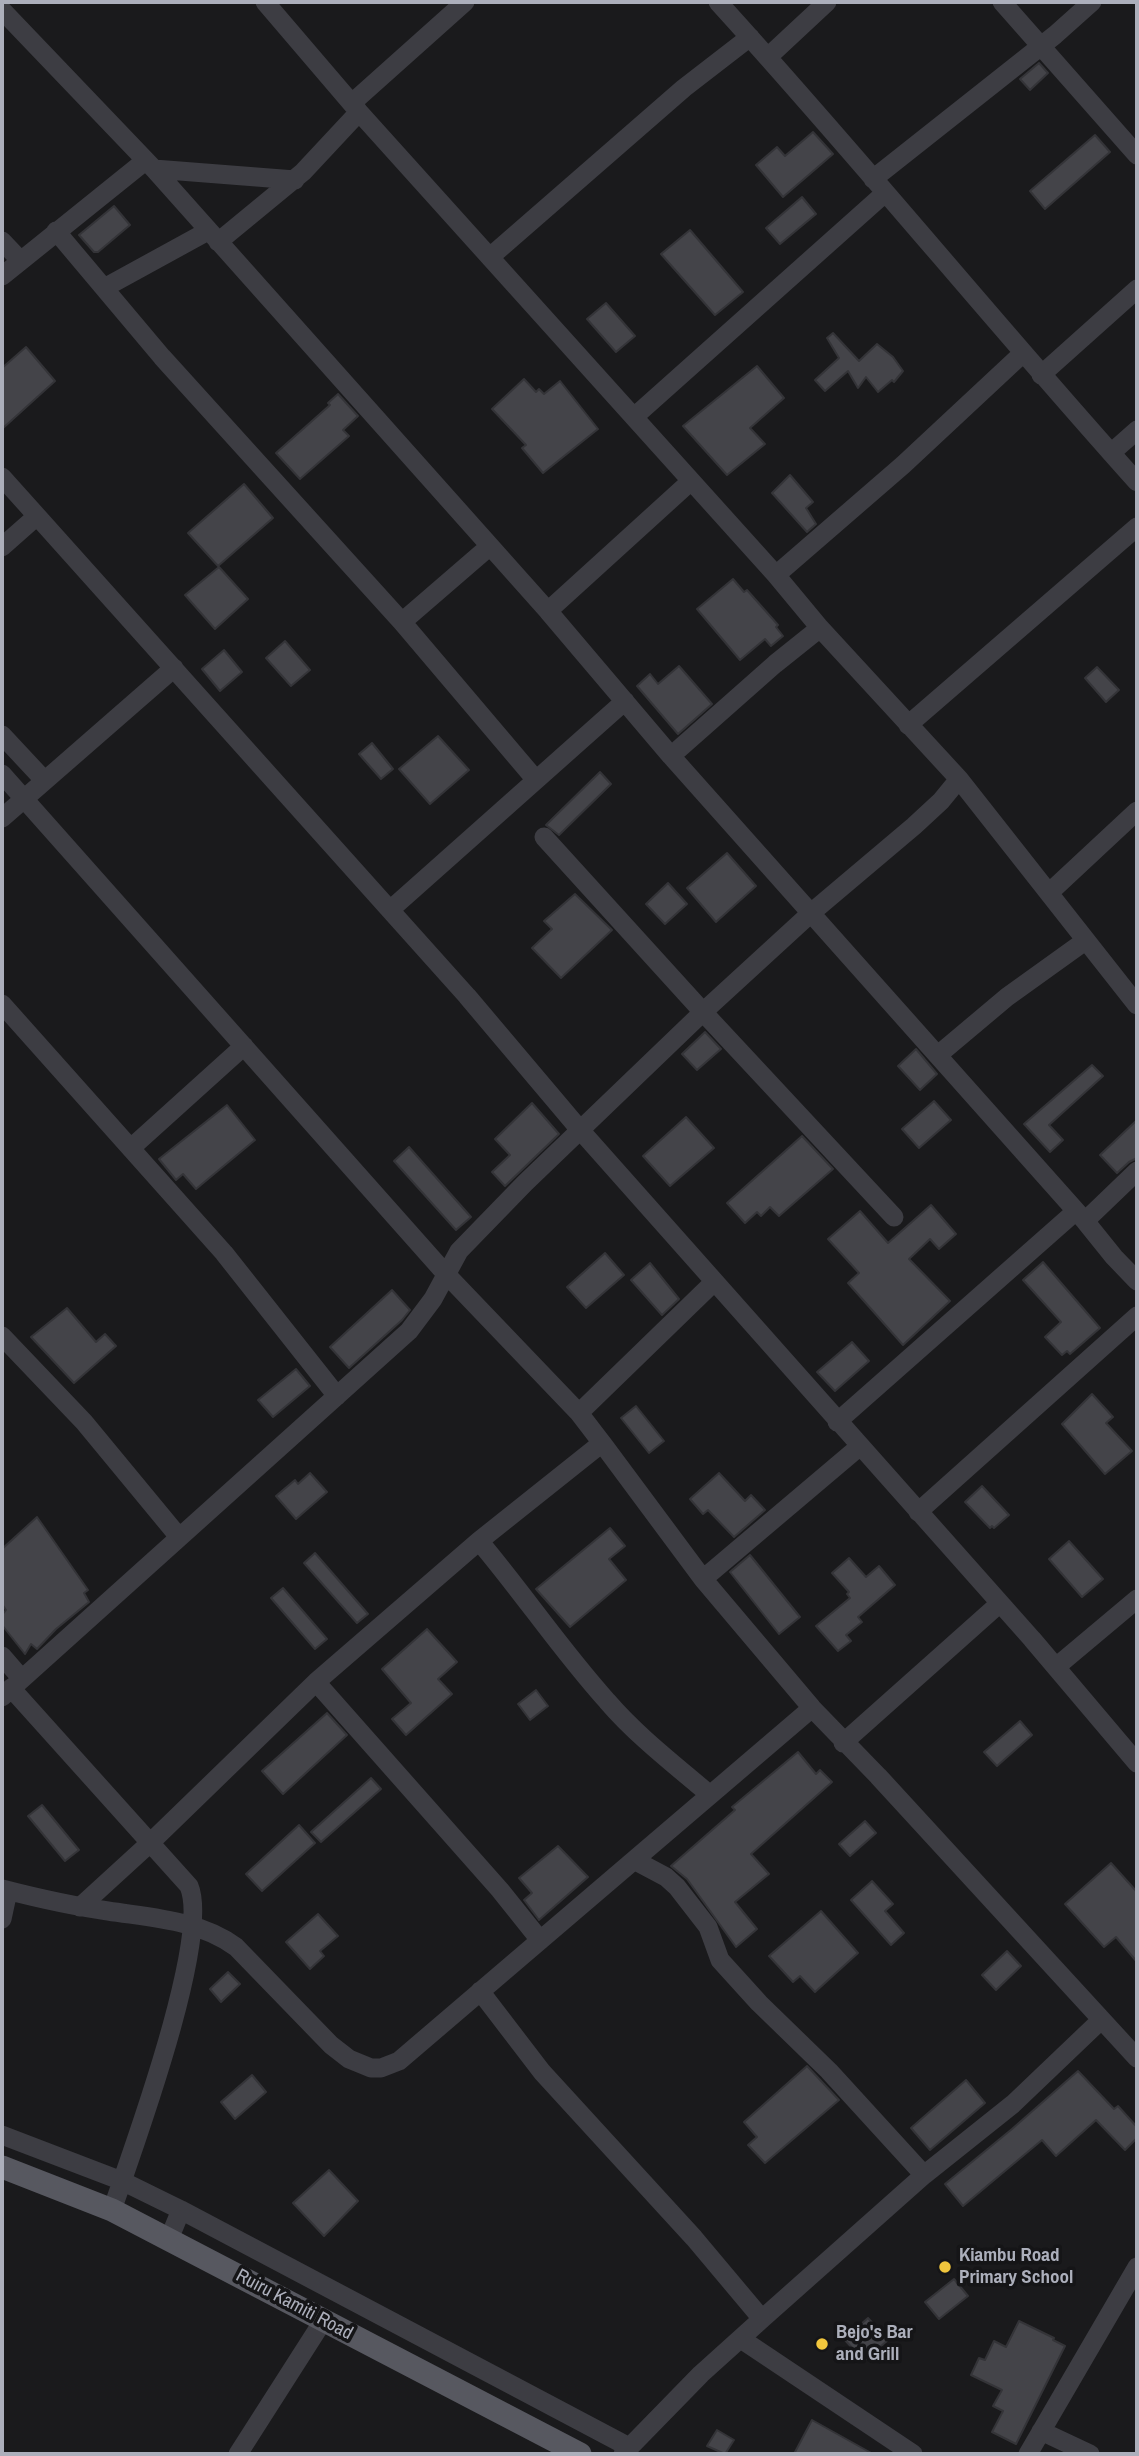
<!DOCTYPE html>
<style>
body{margin:0}
#map{position:relative;width:1139px;height:2456px;overflow:hidden;background:#1a1a1c;font-family:"Archivo Narrow",sans-serif}
canvas{display:block}
.frame{position:absolute;inset:0;border:4px solid #acafbb;pointer-events:none}
</style>
<div id="map">
<canvas width="1139" height="2456"></canvas>
<div class="frame"></div>
</div>
<script>
const g = document.querySelector('canvas').getContext('2d');
g.lineJoin = 'round';
function fill(path, color) { g.fillStyle = color; g.fill(path, 'evenodd'); }
function stroke(path, color, width, dash) { g.strokeStyle = color; g.lineWidth = width; g.lineCap = dash ? 'butt' : 'round'; g.setLineDash(dash || []); g.stroke(path); }
function drawText(font, color, halo, rows, align = 'center') {
  g.font = font + ' "Archivo Narrow",sans-serif'; g.lineWidth = 7; g.setLineDash([]); g.textBaseline = 'middle'; g.strokeStyle = halo; g.fillStyle = color; for (const [text, x, y, turn = 0] of rows) {
    g.save(); g.translate(x, y); g.rotate((+turn || 0) * Math.PI / 180); g.textAlign = isNaN(turn) ? turn : align; if (halo) g.strokeText(text, 0, 0); g.fillText(text, 0, 0); g.restore();
  }
}
const building = new Path2D(`
 M1039 63 1048 73 1030 90 1020 79Z
 M813 132 833 154 783 197 756 165 777 147 785 156Z
 M1095 135 1110 152 1045 209 1030 191Z
 M802 197 816 214 780 244 766 228Z
 M114 206 130 225 98 252H94L79 235Z
 M690 230 743 292 715 315 661 254Z
 M606 303 635 336 616 352 587 319Z
 M833 333 859 361 877 344 893 357 903 371 894 382 892 380 878 392 866 377 858 388 848 371 825 391 815 380 839 358 827 338Z
 M26 347 55 381 2 429V368Z
 M757 366 784 398 750 428 765 444 727 475 683 426Z
 M524 379 536 392 539 389 544 394 560 381 598 429 543 473 522 448 526 445 492 409Z
 M338 394 358 416 343 430 349 436 300 479 276 453 330 405 328 403Z
 M790 475 813 502 806 508 816 524 807 532 772 493Z
 M244 484 273 518 218 566 188 533Z
 M219 567 248 599 215 629 185 595Z
 M733 579 744 592 747 590 778 625 776 627 783 636 771 646 765 639 740 660 697 609Z
 M285 641 310 670 291 686 266 658Z
 M224 650 242 672 220 691 202 669Z
 M679 666 712 704 678 734 637 686 650 674 658 684Z
 M1097 667 1119 690 1106 702 1085 678Z
 M438 736 469 770 430 804 399 769Z
 M372 743 393 769 381 779 359 754Z
 M600 772 611 784 559 835 546 825Z
 M727 853 756 886 716 922 687 888Z
 M668 883 687 904 665 924 646 904Z
 M575 894 612 930 561 978 532 948 552 929 544 921Z
 M705 1032 721 1049 697 1070 682 1054Z
 M916 1049 937 1074 920 1090 898 1066Z
 M1092 1065 1103 1076 1049 1125 1063 1140 1050 1152 1024 1124Z
 M934 1101 951 1120 919 1148 902 1129Z
 M532 1103 559 1134 505 1186 492 1172 510 1155 495 1139Z
 M227 1105 255 1140 196 1189 183 1174 176 1180 159 1159Z
 M686 1117 714 1148 670 1186 643 1156Z
 M1137 1120V1158L1129 1162 1117 1173 1100 1155Z
 M802 1136 833 1169 779 1216 770 1207 761 1216 757 1212 745 1223 727 1203Z
 M409 1147 471 1217 456 1230 394 1161Z
 M931 1205 956 1234 939 1249 930 1239 909 1259 950 1301 903 1345 848 1283 859 1273 828 1239 860 1211 888 1243Z
 M605 1253 624 1275 586 1308 567 1287Z
 M1043 1262 1100 1328 1070 1354 1067 1351 1062 1355 1045 1337 1061 1322 1023 1280Z
 M650 1263 679 1299 662 1315 631 1280Z
 M392 1290 410 1310 402 1320 349 1368 330 1347Z
 M67 1308 96 1342 105 1334 116 1346 74 1383 31 1337Z
 M852 1342 869 1361 835 1391 817 1372Z
 M296 1369 310 1386 273 1417 258 1400Z
 M1092 1394 1113 1417 1106 1423 1132 1451 1105 1474 1062 1424Z
 M636 1406 664 1441 649 1453 621 1418Z
 M310 1473 327 1492 296 1519 276 1496 295 1480 298 1484Z
 M719 1473 745 1501 751 1495 765 1510 734 1537 708 1510 703 1514 690 1499Z
 M982 1486 1009 1515 994 1528 992 1526 990 1528 965 1502Z
 M37 1517 88 1590 84 1593 89 1602 56 1629 37 1649 31 1644 25 1654 2 1625V1615L6 1610 2 1604V1549Z
 M610 1528 625 1546 609 1559 626 1580 570 1627 536 1589Z
 M1069 1541 1103 1579 1082 1597 1049 1559Z
 M315 1553 368 1614 357 1623 304 1563Z
 M750 1555 800 1617 779 1634 730 1572Z
 M849 1558 866 1577 879 1566 895 1585 858 1617 862 1622 846 1635 851 1641 838 1651 816 1626 850 1598 847 1594 849 1592 832 1573Z
 M283 1588 327 1639 315 1649 271 1598Z
 M427 1629 457 1662 438 1679 452 1694 406 1735 392 1719 411 1703 382 1669Z
 M536 1690 548 1706 530 1720 518 1704Z
 M327 1713 347 1735 283 1794 262 1771Z
 M1020 1721 1032 1735 997 1766 984 1752Z
 M798 1752 816 1774 820 1770 832 1782 751 1854 769 1874 735 1902 757 1929 736 1947 687 1879 671 1866 735 1810 732 1807Z
 M371 1778 381 1789 321 1842 311 1832Z
 M42 1805 79 1850 65 1861 28 1816Z
 M865 1821 876 1833 850 1856 839 1844Z
 M299 1825 315 1843 262 1891 246 1874Z
 M558 1846 588 1877 539 1920 524 1900 532 1893 519 1878Z
 M1111 1863 1137 1892V1962L1116 1937 1104 1947 1065 1904Z
 M872 1881 893 1904 885 1911 904 1933 891 1945 851 1900Z
 M821 1911 858 1953 815 1992 800 1976 793 1982 769 1956Z
 M318 1914 338 1936 320 1951 324 1956 310 1969 286 1942Z
 M1007 1951 1021 1966 996 1990 982 1975Z
 M228 1972 240 1984 221 2002 210 1989Z
 M807 2066 839 2100 765 2163 748 2145 757 2137 744 2122Z
 M1078 2071 1114 2109 1118 2106 1137 2127V2138L1125 2150 1096 2120 1056 2156 1042 2140 963 2206 945 2184 1012 2129Z
 M252 2075 266 2092 235 2119 221 2102Z
 M966 2080 985 2103 930 2150 911 2128Z
 M329 2170 358 2201 324 2236 293 2203Z
 M954 2279 968 2296 939 2319 925 2302Z
 M868 2318 888 2340 864 2361 844 2339Z
 M1019 2321 1054 2338 1053 2340 1065 2346 1016 2444 992 2432 1003 2411 993 2406 1002 2390 971 2375 979 2358 985 2360 994 2341 1006 2347Z
 M812 2420 873 2454H794Z
 M717 2430 734 2440 725 2454 707 2446Z`);
const minor = new Path2D(`
 M265 2 359 112 776 575 820 628 959 779 1137 1005
 M718 2C861 159 995 324 1137 482
 M1002 2 1137 155
 M2 10 154 169 548 611 671 756 1085 1221 1114 1257 1137 1281
 M768 57 827 2
 M352 103 465 2
 M154 169 295 180
 M873 179 1055 35 1092 2
 M56 231 162 357 402 622 536 780
 M2 241 20 260
 M218 242 303 172 359 112
 M490 257 684 88 750 37
 M2 276 145 161
 M104 288 208 231
 M1041 375 1137 289
 M634 417 885 193
 M1111 453 1137 430
 M2 477 37 516 2 547
 M37 516 467 996 581 1131 1032 1639 1137 1763
 M776 575 903 465 1022 354
 M548 611 691 481
 M402 622 490 546
 M908 725 1137 527
 M2 735 44 780
 M671 756 775 664 820 628
 M2 774 445 1273 579 1413 602 1443
 M2 818 174 668
 M544 837 703 1012 894 1217
 M1050 892 1137 811
 M390 910 625 701
 M2 1004 224 1253 337 1396
 M938 1055 1007 997 1085 941
 M131 1148 244 1046
 M1085 1221 1137 1171
 M2 1336 84 1422 179 1537
 M579 1413 714 1282
 M837 1422 1076 1211
 M918 1512 1137 1316
 M479 1541C523 1593 561 1650 607 1701 637 1736 675 1765 710 1795
 M703 1579 859 1447
 M2 1656 21 1678
 M1056 1667 1137 1599
 M316 1682 500 1890 540 1940
 M11 1688 189 1886C211 1938 133 2149 112 2210
 M2 1697 409 1331 433 1299 459 1251 525 1183 703 1012 811 913 914 826 941 801 959 779
 M843 1743 999 1604
 M634 1860 666 1877 677 1887 708 1927 720 1960 759 2003 829 2071 924 2175
 M2 1889C37 1898 72 1906 108 1911 153 1918 199 1920 236 1947L331 2045 349 2059 371 2068H381L399 2061 812 1708
 M80 1907 150 1843 316 1682 479 1541 602 1443 703 1579 812 1708 878 1776 1137 2058
 M2 1919 8 1891
 M480 1991 542 2072 694 2238 762 2319 701 2374 623 2454
 M2 2135 122 2181 181 2210 169 2239
 M181 2210 629 2447
 M762 2319 924 2175 1013 2104 1101 2020
 M741 2339 913 2454
 M1041 2431 1090 2454
 M238 2454 323 2321
 M1028 2454 1137 2267`);
const major = new Path2D(`
 M2 2167 112 2210 580 2454`);
const markers = [
 [945,2267,7,"#f1c63d"],
 [822,2344,7,"#f1c63d"]
];
const poiNames = [
 ["Kiambu Road",959,2256],
 ["Primary School",959,2278],
 ["Bejo's Bar",836,2333],
 ["and Grill",836,2355]
];
const streetNames = [
 ["Ruiru Kamiti Road",294,2305,28]
];
fill(building, '#444449');
stroke(building, '#343438', 2);
stroke(minor, '#3d3d43', 19);
stroke(major, '#575860', 23);
for (const [x, y, r, color] of markers) { const dot = new Path2D(); dot.arc(x, y, r, 0, 2 * Math.PI); g.fillStyle = color; g.fill(dot); stroke(dot, '#151517', 2.5); }
drawText('bold 19px', '#acafbb', '#151517', poiNames, 'left');
drawText('19px', '#acafbb', '#151517', streetNames);
</script>
